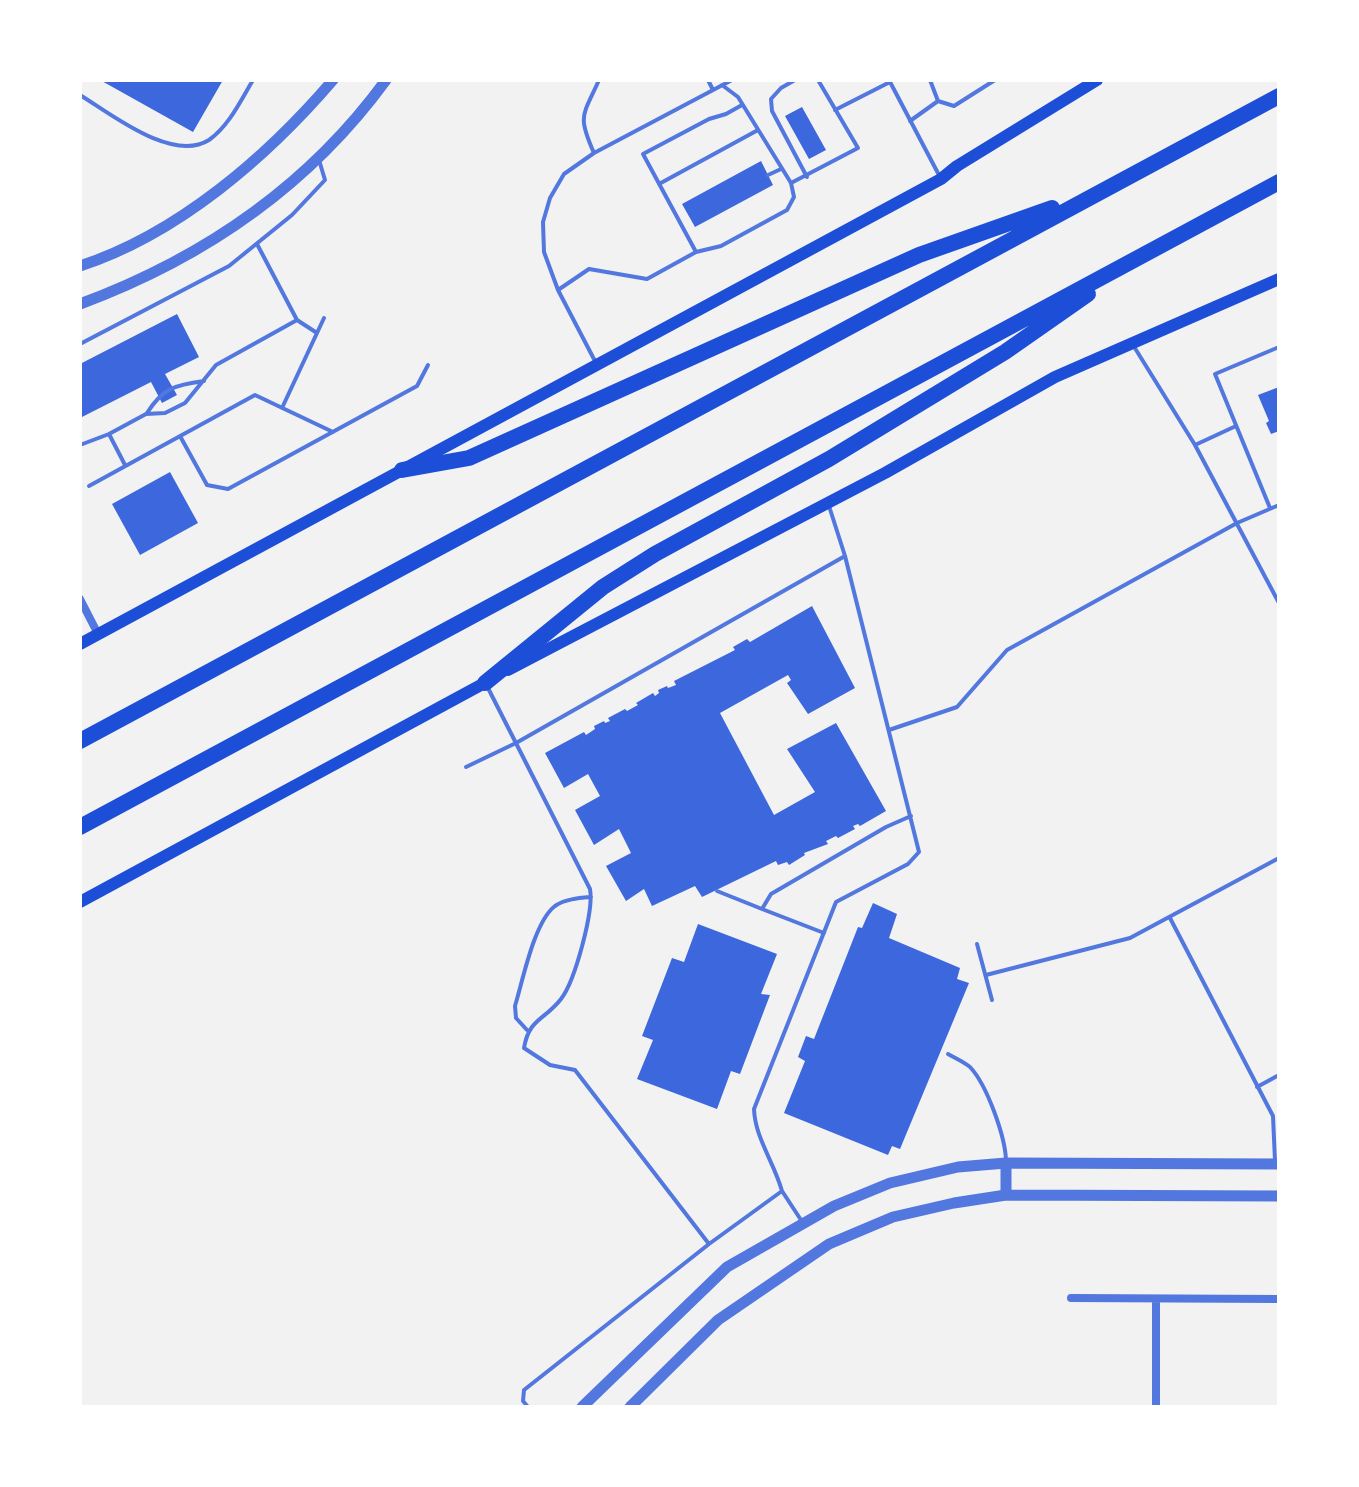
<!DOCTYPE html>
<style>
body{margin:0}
#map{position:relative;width:1359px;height:1487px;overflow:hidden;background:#f2f2f2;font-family:"Archivo Narrow",sans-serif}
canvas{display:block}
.frame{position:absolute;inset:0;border:82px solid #fff;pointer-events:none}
</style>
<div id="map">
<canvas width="1359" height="1487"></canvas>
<div class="frame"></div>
</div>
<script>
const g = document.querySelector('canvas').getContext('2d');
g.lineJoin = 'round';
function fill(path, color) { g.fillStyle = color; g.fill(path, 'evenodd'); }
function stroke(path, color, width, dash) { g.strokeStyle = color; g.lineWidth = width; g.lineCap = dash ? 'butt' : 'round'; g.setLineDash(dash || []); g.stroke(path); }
const building = new Path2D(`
 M100 80H223L193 132Z
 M802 107 826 150 809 159 785 116Z
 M761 161 773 185 695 227 682 204Z
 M177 314 199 357 165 374 177 395 162 403 151 382 80 418V364Z
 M1279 387V431L1271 434 1266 423 1269 421 1258 395Z
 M170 472 198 523 140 555 112 504Z
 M812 606 855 688 808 714 787 683 791 680 788 675 720 713 774 815 815 792 787 749 836 723 886 811 860 826 858 824 853 826 855 829 838 838 836 836 826 841 828 844 804 853 805 855 789 865 787 862 778 865 776 861 702 897 695 886 652 906 644 889 626 901 606 866 631 853 619 829 594 845 575 810 600 796 588 774 564 788 545 753 584 732 586 735 595 729 594 726 604 721 605 723 610 721 608 718 625 709 627 711 638 705 636 703 653 693 655 696 659 693 658 690 667 686 668 688 676 685 674 681 735 650 733 647 747 639 750 642Z
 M873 903 897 914 889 938 960 968 957 979 969 983 900 1149 892 1146 888 1155 784 1113 805 1061 798 1057 806 1036 814 1039 858 927 862 928Z
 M698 924 777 954 761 994 770 995 740 1074 731 1071 717 1109 637 1079 653 1040 642 1036 672 958 684 962Z`);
const service = new Path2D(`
 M708 80 713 90
 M795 80 781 88 771 99 772 111 807 177
 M889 80 940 177
 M930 80 938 101
 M722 85 738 97 791 183 858 148 818 80
 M80 95C111 114 172 163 209 140 229 126 241 100 253 80
 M835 110 890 82
 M910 121 938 101 954 106 995 80
 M594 153C577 115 583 116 599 80
 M768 175 781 169
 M659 184 758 130
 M257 244 297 320 317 333
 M696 252 643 154 709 119 726 114 742 105
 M558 290 589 269 647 279 696 252 721 246 787 210 794 197 791 183
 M80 344 229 266 292 215 325 180 319 160
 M1133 345 1195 445 1279 603
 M596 363 558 290 544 252 543 222 550 198 564 174 594 153 732 80
 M282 408 324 318
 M147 413C163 388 175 385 204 381
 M109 434 146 414 165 413 185 403 216 365 297 320
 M180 436 207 485 228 489 417 386 428 365
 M80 445 109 434 125 465
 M1195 445 1236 426
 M89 486 255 395 333 432
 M1270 508 1215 374 1279 347
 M488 688 590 889C594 911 575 981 561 999 545 1020 529 1018 524 1048L550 1065 575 1070 709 1244 524 1390 523 1401 528 1407
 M889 730 957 707 1007 650 1237 523 1279 505
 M466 767 516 743 845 556
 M717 891 762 909 771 894 886 827 911 816
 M762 909 824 933
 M1170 918 1273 1116 1275 1161
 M977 944 992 1000
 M986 975 1130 938 1279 858
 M527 1030 516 1018 515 1006C523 980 534 922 555 906 565 899 579 898 591 897
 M948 1054C955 1058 964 1062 970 1067 987 1085 1005 1136 1006 1160
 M1257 1087 1279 1075
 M782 1191C774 1162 755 1138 754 1109L836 902 908 864 919 852 845 556 829 506
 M709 1244 782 1191 801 1220`);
const minor = new Path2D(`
 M80 599 98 634
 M1071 1298 1279 1299
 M1156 1407V1299`);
const tertiary = new Path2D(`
 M80 266C178 234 267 157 333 80
 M80 304C204 258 308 187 386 80
 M1006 1163V1195
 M582 1407 727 1267 834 1206 890 1183 958 1167 1006 1163 1279 1164
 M630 1407 718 1320 829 1244 893 1217 954 1203 1006 1195 1279 1196`);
const secondary = new Path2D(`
 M80 644 941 179 957 166 1097 80
 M508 670 885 473 1055 377 1279 279
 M80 902 492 679`);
const motorway = new Path2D(`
 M402 470 469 458 919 255 1052 208
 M485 683 603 587 655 554 829 459 1005 352 1088 294
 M80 741 1279 96
 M80 827 1279 182`);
fill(building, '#3d67dc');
stroke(service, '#5277de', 4);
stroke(minor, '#5277de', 8);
stroke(tertiary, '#5277de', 11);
stroke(secondary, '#1d4ed8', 12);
stroke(motorway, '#1d4ed8', 16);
</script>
